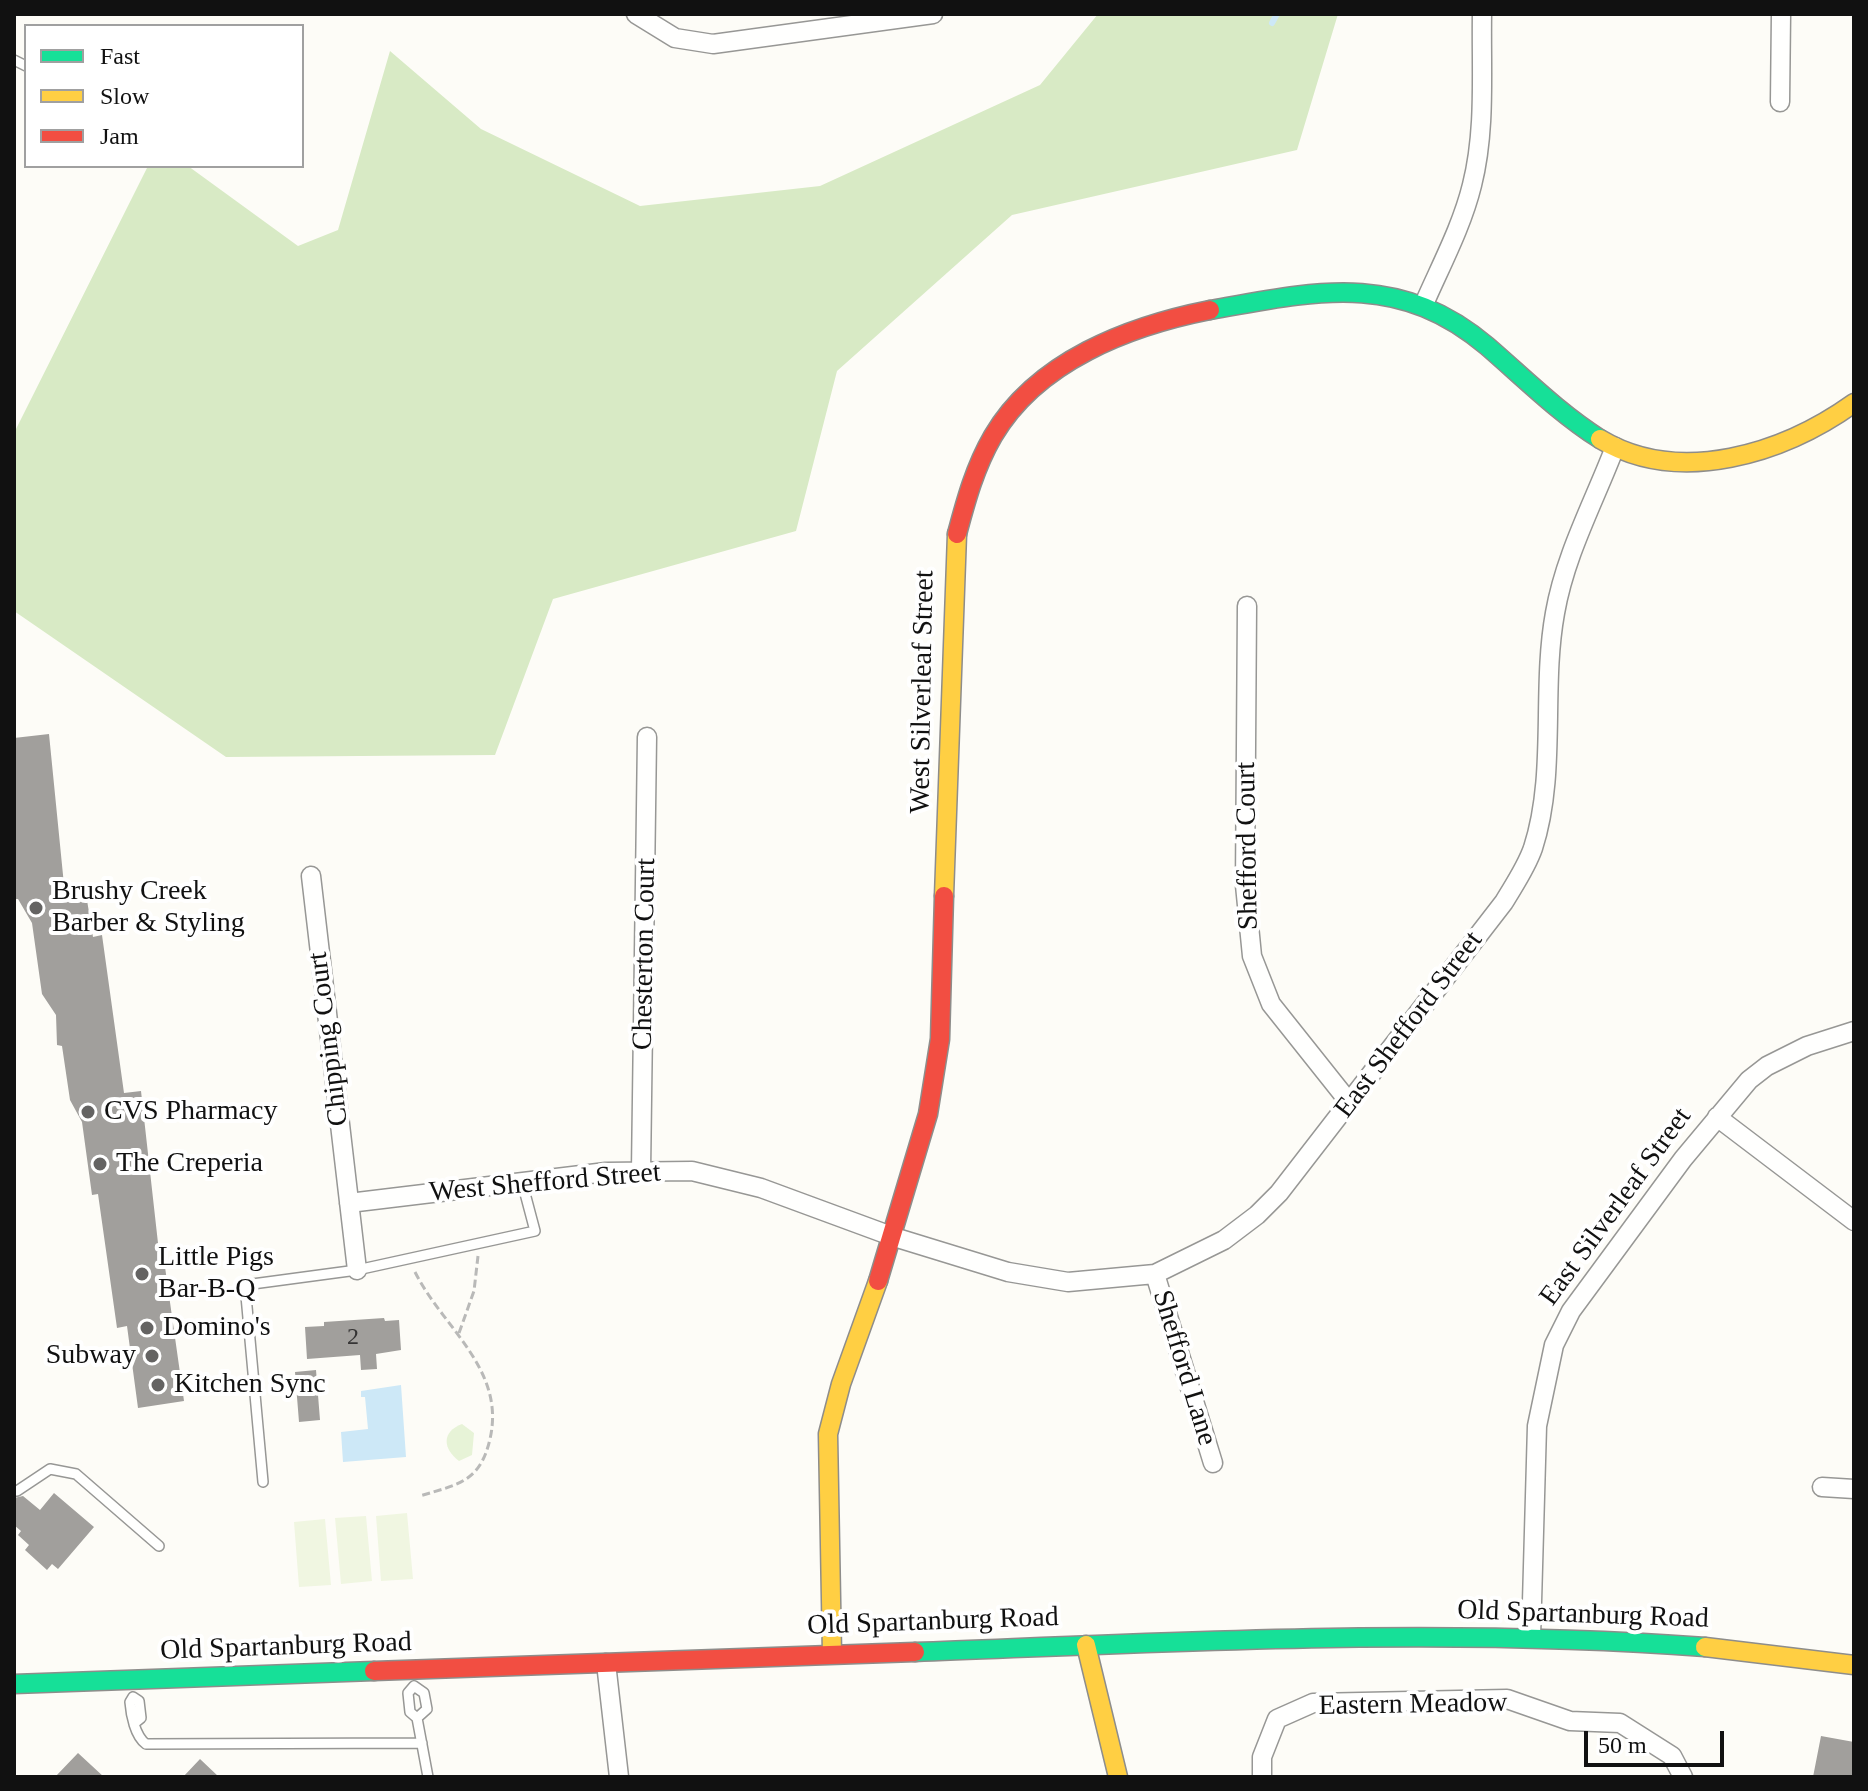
<!DOCTYPE html>
<style>
body{margin:0}
#map{position:relative;width:1868px;height:1791px;overflow:hidden;background:#fdfcf7;font-family:Georgia,serif}
canvas{display:block}
.frame{position:absolute;inset:0;border:16px solid #111;pointer-events:none}
.legend{position:absolute;left:24px;top:24px;width:280px;height:144px;box-sizing:border-box;background:#fff;border:2px solid #a0a0a0;margin:0;padding:10px 14px;list-style:none;font-size:24px;color:#111}
.legend li{display:flex;align-items:center;gap:16px;height:40px}
.legend b{width:40px;border:2px solid #a0a0a0}
.scale{position:absolute;left:1584px;top:1731px;width:140px;height:36px;box-sizing:border-box;border:4px solid #111;border-top:0;padding-left:10px;font-size:24px;line-height:28px;white-space:nowrap;color:#111;-webkit-text-stroke:6px #fff;paint-order:stroke}
</style>
<div id="map">
<canvas width="1868" height="1791"></canvas>
<div class="frame"></div>
<ul class="legend">
<li><b style="height:10px;background:#16e098"></b>Fast</li>
<li><b style="height:10px;background:#ffcf43"></b>Slow</li>
<li><b style="height:10px;background:#f24e42"></b>Jam</li>
</ul>
<div class="scale">50 m</div>
</div>
<script>
const g = document.querySelector('canvas').getContext('2d');
g.lineJoin = 'round';
function fill(path, color) { g.fillStyle = color; g.fill(path, 'evenodd'); }
function stroke(path, color, width, dash) { g.strokeStyle = color; g.lineWidth = width; g.lineCap = dash ? 'butt' : 'round'; g.setLineDash(dash || []); g.stroke(path); }
function drawText(font, color, halo, rows, align = 'center') {
  g.font = font + ' Georgia,serif'; g.lineWidth = 8; g.setLineDash([]); g.textBaseline = 'middle'; g.strokeStyle = halo; g.fillStyle = color; for (const [text, x, y, turn = 0] of rows) {
    g.save(); g.translate(x, y); g.rotate((+turn || 0) * Math.PI / 180); g.textAlign = isNaN(turn) ? turn : align; if (halo) g.strokeText(text, 0, 0); g.fillText(text, 0, 0); g.restore();
  }
}
const green = new Path2D(`
 M462 1424 474 1433 472 1455 459 1461C443 1449 441 1432 462 1424Z`);
const forest = new Path2D(`
 M1098 14H1338L1297 150 1012 215 837 371 796 531 553 599 495 755 226 757 14 611V433L148 166H188L298 246 338 230 390 51 481 129 640 206 820 186 1040 85Z`);
const pitch = new Path2D(`
 M407 1513 413 1579 381 1581 376 1516Z
 M366 1516 372 1581 341 1584 335 1518Z
 M325 1519 331 1585 299 1587 294 1522Z`);
const water = new Path2D(`
 M401 1385 406 1457 343 1462 341 1432 368 1429 365 1397H361V1391Z`);
const stream = new Path2D(`
 M1272 23 1277 14`);
const building = new Path2D(`
 M49 734 65 895 86 894 93 937 102 935 124 1093 141 1091 160 1261 164 1260 184 1401 138 1408 127 1326 117 1328 98 1194 92 1195 82 1122 70 1100 62 1046 57 1045 56 1015 42 994 32 923 18 899H14V738Z
 M384 1318 385 1321 399 1320 401 1350 376 1354 377 1369 361 1370 360 1355 307 1359 305 1327 324 1326V1322Z
 M316 1370 320 1420 299 1422 295 1372Z
 M54 1493 94 1527 58 1569 52 1564 47 1570 25 1550 29 1545 18 1535 21 1531 14 1525V1498L23 1496 40 1510Z
 M1821 1736 1854 1742V1777H1813Z
 M78 1753 104 1777H55Z
 M200 1759 219 1777H183Z`);
const path = new Path2D(`
 M415 1272C443 1328 506 1369 490 1439 480 1482 459 1484 420 1496
 M459 1333 474 1291 478 1256`);
const lane = new Path2D(`
 M14 60 26 66
 M263 1482 245 1285 357 1270 535 1231 522 1182
 M17 1491 50 1469 76 1474 159 1546
 M417 1718 427 1709 424 1693 414 1686 408 1693 410 1712 417 1718 428 1777
 M136 1722 141 1718 139 1701 133 1697 130 1702C131 1715 135 1736 146 1744L422 1743`);
const street = new Path2D(`
 M636 14 675 38 713 44 933 14
 M1780 102 1781 14
 M1424 304C1441 265 1462 226 1472 185 1486 130 1481 70 1482 14
 M1247 606 1245 885 1252 956 1271 1004 1349 1102
 M311 876 357 1270
 M1717 1117 1854 1221
 M641 1171 647 737
 M349 1203 606 1172 692 1171 761 1188 894 1237 1008 1272 1068 1282 1155 1274 1224 1240 1257 1215 1279 1193 1504 902C1514 885 1526 868 1533 848 1557 774 1541 690 1555 613 1565 555 1594 502 1615 447
 M1155 1274 1213 1463
 M1822 1487 1854 1489
 M1531 1637 1537 1426 1554 1345 1571 1311 1683 1159 1749 1080 1767 1066 1807 1046 1854 1031
 M606 1663 619 1777
 M1262 1777V1757L1277 1719 1313 1703 1507 1699 1570 1721 1620 1723 1672 1756 1683 1777`);
const fast = new Path2D(`
 M1210 310C1316 291 1398 271 1487 346 1524 378 1559 413 1600 439
 M915 1652C1178 1642 1442 1627 1705 1647
 M14 1684 374 1671`);
const slow = new Path2D(`
 M1600 439C1680 487 1784 453 1854 403
 M944 896 957 534
 M1086 1645 1118 1777
 M1705 1647 1854 1665
 M832 1654 828 1434 841 1384 878 1281`);
const jam = new Path2D(`
 M957 534C966 500 975 467 993 436 1037 361 1129 326 1210 310
 M878 1281 928 1114 940 1039 944 896
 M374 1671 915 1652`);
const markers = [
 [36,908,8,"#646362"],
 [88,1112,8,"#646362"],
 [100,1164,8,"#646362"],
 [142,1274,8,"#646362"],
 [147,1328,8,"#646362"],
 [152,1356,8,"#646362"],
 [158,1385,8,"#646362"]
];
const numberNames = [
 ["2",353,1338]
];
const streetNames = [
 ["West Silverleaf Street",923,692,-89],
 ["Shefford Court",1248,846,-91],
 ["Chesterton Court",645,954,-89],
 ["East Shefford Street",1409,1025,-53],
 ["Chipping Court",329,1039,-97],
 ["West Shefford Street",545,1183,-5],
 ["East Silverleaf Street",1616,1207,-54],
 ["Shefford Lane",1184,1368,73],
 ["Old Spartanburg Road",1583,1615,2],
 ["Old Spartanburg Road",933,1622,-2],
 ["Old Spartanburg Road",286,1647,-2],
 ["Eastern Meadow",1413,1705,-1]
];
const poiNames = [
 ["Brushy Creek",52,892],
 ["Barber & Styling",52,924],
 ["CVS Pharmacy",104,1112],
 ["The Creperia",116,1164],
 ["Little Pigs",158,1258],
 ["Bar-B-Q",158,1290],
 ["Domino's",163,1328],
 ["Subway",136,1356,"right"],
 ["Kitchen Sync",174,1385]
];
fill(green, '#e7f3d7');
fill(forest, '#d8eac5');
fill(pitch, '#f0f6e1');
fill(water, '#cde8f7');
stroke(stream, '#cde8f7', 6);
fill(building, '#a19f9c');
stroke(lane, '#979795', 12);
stroke(street, '#979795', 21);
stroke(fast, '#8e8d8b', 21);
stroke(slow, '#8e8d8b', 21);
stroke(jam, '#8e8d8b', 21);
stroke(path, '#b9b9b8', 3, [8, 4]);
stroke(lane, '#fffffe', 9);
stroke(street, '#fffffe', 18);
stroke(fast, '#16e098', 18);
stroke(slow, '#ffcf43', 18);
stroke(jam, '#f24e42', 18);
for (const [x, y, r, color] of markers) { const dot = new Path2D(); dot.arc(x, y, r, 0, 2 * Math.PI); g.fillStyle = color; g.fill(dot); stroke(dot, '#fff', 3); }
drawText('24px', '#353434', null, numberNames);
drawText('28px', '#111', '#fff', streetNames);
drawText('28px', '#111', '#fff', poiNames, 'left');
</script>
